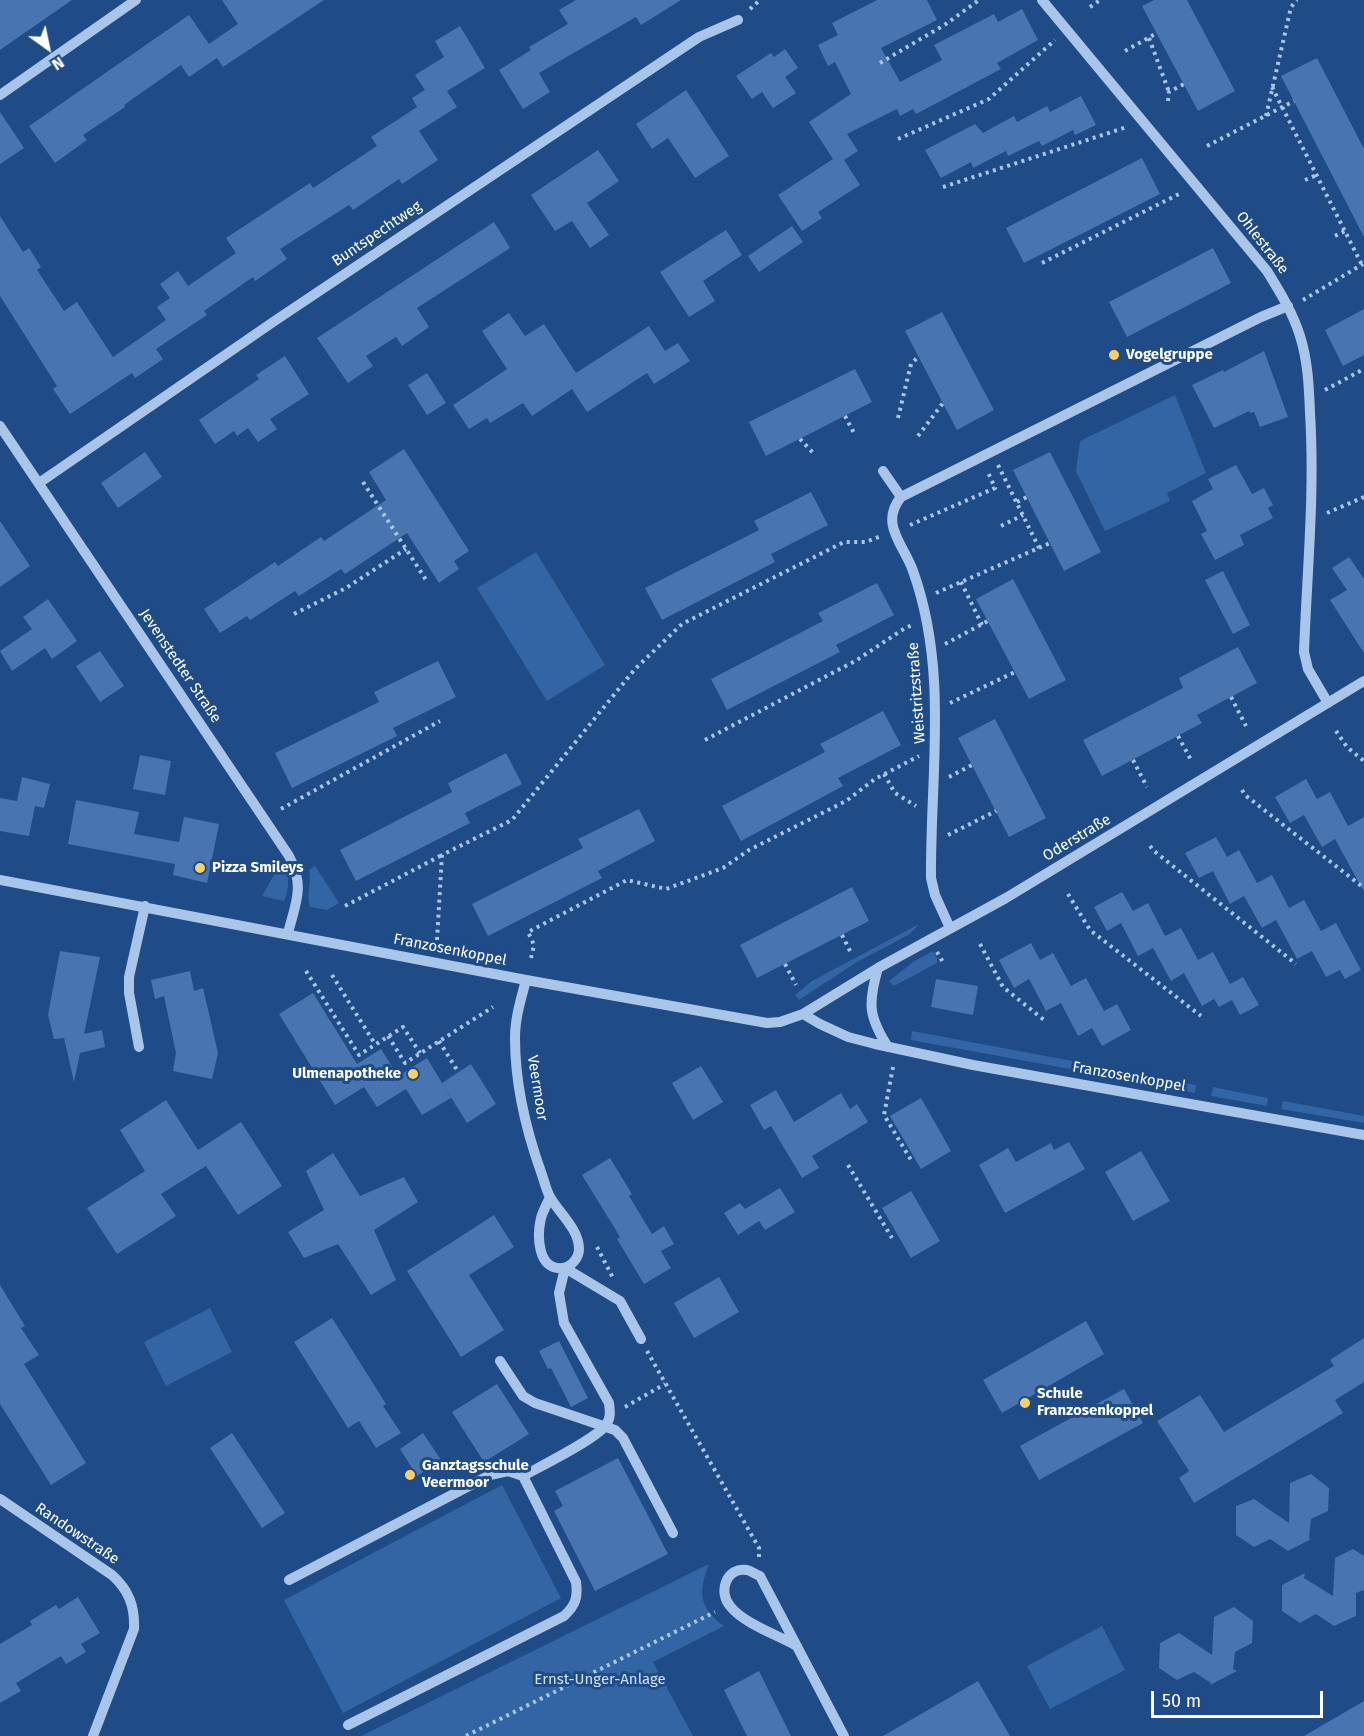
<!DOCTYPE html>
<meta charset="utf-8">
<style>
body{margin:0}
#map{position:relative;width:1364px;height:1736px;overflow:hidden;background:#1f4b87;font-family:"Fira Sans",sans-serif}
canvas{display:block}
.north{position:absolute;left:18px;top:18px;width:60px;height:60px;-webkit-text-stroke:4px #1f4b87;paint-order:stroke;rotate:147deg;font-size:16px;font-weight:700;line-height:24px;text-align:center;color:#fff}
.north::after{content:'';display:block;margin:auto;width:21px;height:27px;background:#fff;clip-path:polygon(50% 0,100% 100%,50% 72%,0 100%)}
.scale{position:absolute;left:1151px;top:1691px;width:172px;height:27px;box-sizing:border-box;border:3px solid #fff;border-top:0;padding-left:8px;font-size:18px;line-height:21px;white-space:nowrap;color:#fff;-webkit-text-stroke:4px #1f4b87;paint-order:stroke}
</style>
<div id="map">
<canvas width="1364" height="1736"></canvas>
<div class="north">N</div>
<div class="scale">50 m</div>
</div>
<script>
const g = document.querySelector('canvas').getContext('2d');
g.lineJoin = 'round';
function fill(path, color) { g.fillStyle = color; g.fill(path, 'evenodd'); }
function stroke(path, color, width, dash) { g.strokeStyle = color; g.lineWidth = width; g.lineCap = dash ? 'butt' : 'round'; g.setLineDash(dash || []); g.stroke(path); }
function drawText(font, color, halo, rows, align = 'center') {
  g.font = font + ' "Fira Sans",sans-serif'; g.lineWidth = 6; g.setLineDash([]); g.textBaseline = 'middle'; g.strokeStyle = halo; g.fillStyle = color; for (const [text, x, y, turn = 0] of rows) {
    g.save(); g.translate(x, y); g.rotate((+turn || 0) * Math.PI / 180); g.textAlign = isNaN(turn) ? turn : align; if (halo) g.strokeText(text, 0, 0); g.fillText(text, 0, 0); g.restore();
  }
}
const green = new Path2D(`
 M1175 395 1206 473 1167 493 1170 501 1105 531 1076 471 1080 441Z
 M536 552 605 665 547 701 477 588Z
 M282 861C290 875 290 886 284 901L262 896Z
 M315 866 339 903 327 910 310 907C306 895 312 883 309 870Z
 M919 924 910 934 857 962 799 1000 795 995 812 981Z
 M933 951 937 958V963L894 986 889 981 913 962Z
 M912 1031 1083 1063 1081 1071 911 1040Z
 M1097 1066 1196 1085 1195 1093 1095 1075Z
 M1213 1087 1268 1098 1267 1106 1211 1096Z
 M1283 1101 1364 1116V1123L1281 1109Z
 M210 1308 232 1352 166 1386 144 1342Z
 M502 1485 561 1598 343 1713 284 1600Z
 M709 1564C698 1592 699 1608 724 1626L653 1662 693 1736H361Z
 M1102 1626 1125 1670 1050 1709 1027 1666Z`);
const building = new Path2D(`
 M0 0H72L0 50Z
 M222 0H324L223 67 217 58 189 77 181 65 124 105 125 107 83 135 87 140 55 163 29 126 189 15 209 44 238 24Z
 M576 0H681L641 25 636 17 539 73 550 92 523 109 499 70 531 50 529 47 568 24 559 10Z
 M877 0H927L937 20 881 48 900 82 942 60 934 45 994 14 998 22 1022 9 1038 40 997 63 1001 69 916 114 913 109 900 116 897 109 847 134 858 151 844 160 860 185 818 212 822 218 802 231 778 195 833 159 809 122 851 94 835 62 828 66 818 45 838 35 832 23Z
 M1154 0H1187L1235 91 1198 111 1142 6Z
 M460 26 485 68 447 91 457 107 419 131 438 160 402 184 399 179 353 210 349 205 280 249 287 259 255 281 253 277 204 311 207 315 156 349 163 359 135 378 132 373 70 414 53 389 57 386 0 296V216L23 252 29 248 41 267 37 270 64 311 77 302 113 357 166 320 157 307 170 298 160 284 178 271 188 286 236 253 226 238 310 183 313 188 377 146 371 137 417 107 412 98 425 90 415 75 444 57 435 41Z
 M785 49 798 68 785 77 796 93 773 108 762 92 752 99 736 76 771 53 774 57Z
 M1317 58 1364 149V237L1281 76Z
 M686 90 729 156 695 178 668 138 652 149 636 124Z
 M1081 96 1096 125 1075 135 1073 130 1042 146 1039 141 1008 156 1006 151 973 168 971 162 941 178 925 150 975 124 983 133 1014 116 1017 122 1047 106 1050 112Z
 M0 112 24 148 0 164Z
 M598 150 619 181 587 203 609 235 590 248 572 221 555 231 531 195Z
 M1142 158 1160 194 1024 263 1006 228Z
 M494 222 510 248 417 308 429 327 402 346 396 337 366 356 373 366 348 383 317 338Z
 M792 226 803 242 759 272 748 256Z
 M726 230 742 255 703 281 715 301 689 317 660 272Z
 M1213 248 1231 283 1127 337 1109 302Z
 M1364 309V355L1343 366 1325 330Z
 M942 312 994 410 957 430 905 331Z
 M509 313 525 336 544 324 576 373 649 326 665 351 678 343 690 361 654 384 647 373 587 412 572 389 532 416 523 403 490 423 487 418 469 429 453 405 507 369 482 331Z
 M1264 351 1288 417 1260 427 1254 412 1250 413 1249 411 1214 428 1192 385 1223 370 1224 372Z
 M285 356 309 394 270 419 277 429 258 442 248 428 237 436 234 431 215 444 199 420 259 379 256 375Z
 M855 369 872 402 766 456 749 422Z
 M427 373 446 403 427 415 408 385Z
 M404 449 469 551 454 561 459 569 439 583 407 533 345 574 341 569 299 596 295 591 250 620 247 616 220 633 204 609 275 562 278 566 321 537 324 541 386 500 369 472Z
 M145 452 162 477 118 508 101 483Z
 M1050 452 1101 552 1064 571 1013 470Z
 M1236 465 1252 494 1264 488 1273 505 1268 508 1273 518 1240 535 1244 545 1215 560 1201 534 1207 531 1192 501 1213 489 1208 479Z
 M811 492 828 525 771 554 775 562 662 620 645 588 759 530 754 521Z
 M0 521 30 566 0 587Z
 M1349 557 1364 579V653L1330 600 1347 590 1332 568Z
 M1223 571 1250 625 1233 634 1205 580Z
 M1013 579 1066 680 1029 699 976 599Z
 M877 583 894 615 836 645 840 652 727 710 711 679 823 621 818 613Z
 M48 599 77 641 52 659 45 648 12 671 0 651 32 629 23 617Z
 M1238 647 1257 683 1197 715 1202 723 1102 776 1083 740 1183 688 1179 678Z
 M100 651 124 686 100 702 76 666Z
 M438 661 456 697 393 728 397 736 292 788 275 753 379 702 374 692Z
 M883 711 901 745 838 778 843 786 741 841 722 806 825 752 820 744Z
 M995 719 1046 818 1009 837 958 738Z
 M506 753 522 784 465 813 470 823 356 881 340 850 452 792 448 783Z
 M140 755 171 761 165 795 133 789Z
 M22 777 50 784 44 808 35 806 29 836 0 831V798L17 801Z
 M1306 779 1317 799 1330 792 1348 826 1364 817V892L1335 839 1322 847 1304 815 1290 823 1275 797Z
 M76 800 139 812 134 834 179 842 184 817 219 824 207 883 173 875 175 864 68 844Z
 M639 809 655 841 598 871 602 878 488 936 472 904 583 848 578 839Z
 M1216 837 1227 857 1239 850 1257 883 1272 875 1289 908 1304 900 1321 931 1336 923 1361 970 1345 979 1340 970 1326 977 1312 951 1297 959 1276 920 1262 928 1244 896 1230 904 1213 871 1199 878 1185 853Z
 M852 887 869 921 757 978 740 945Z
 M1122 892 1133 911 1148 903 1165 936 1181 928 1198 960 1213 952 1230 984 1243 977 1259 1005 1240 1015 1232 1000 1219 1007 1214 999 1202 1006 1184 973 1171 981 1153 948 1138 956 1121 923 1107 931 1094 907Z
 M1031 943 1040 960 1053 953 1071 986 1086 978 1104 1011 1117 1004 1131 1030 1102 1046 1092 1028 1078 1036 1061 1003 1046 1011 1029 979 1014 988 999 960Z
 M60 951 100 957 84 1034 102 1030 105 1047 80 1053 74 1082 64 1038 54 1039 48 1015Z
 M190 971 194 991 203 988 218 1053 212 1079 173 1071 176 1053 164 996 155 999 151 980Z
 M936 979 978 986 973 1015 931 1007Z
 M313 993 357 1064 381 1049 398 1076 427 1058 451 1098 422 1115 398 1076 406 1089 377 1107 364 1087 335 1105 279 1014Z
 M471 1064 496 1104 467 1123 442 1083Z
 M701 1066 723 1102 693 1120 672 1083Z
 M776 1090 794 1122 841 1093 850 1109 857 1104 868 1122 812 1156 819 1168 802 1178 771 1126 764 1130 750 1105Z
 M921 1098 951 1151 921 1169 890 1116Z
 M166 1100 198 1150 241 1122 282 1186 238 1215 206 1166 161 1194 176 1216 117 1254 87 1208 145 1171 120 1130Z
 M1069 1142 1085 1169 1005 1213 979 1165 1008 1148 1016 1162 1051 1143 1054 1150Z
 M1141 1151 1170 1201 1133 1221 1105 1172Z
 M333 1153 360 1196 404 1177 418 1202 374 1230 396 1280 371 1295 338 1244 304 1258 288 1232 324 1210 306 1171Z
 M610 1158 632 1194 629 1196 652 1234 664 1226 674 1244 661 1251 671 1268 644 1284 617 1239 620 1237 582 1175Z
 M780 1188 795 1212 765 1230 759 1221 738 1235 724 1213 740 1203 745 1209Z
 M911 1191 940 1241 911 1258 882 1208Z
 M494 1215 514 1247 469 1275 504 1330 461 1357 407 1271Z
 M719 1277 739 1312 694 1338 674 1303Z
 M0 1285 25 1326 21 1328 39 1355 24 1364 86 1463 51 1485 0 1404Z
 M332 1318 386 1404 383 1406 401 1433 376 1448 359 1421 348 1428 294 1342Z
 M1086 1321 1104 1354 1002 1413 983 1380Z
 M1364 1338V1382L1335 1400 1343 1413 1194 1503 1179 1478 1189 1471 1157 1421 1200 1395 1224 1432 1334 1366 1330 1360Z
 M559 1341 588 1398 571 1407 551 1368 548 1369 539 1351Z
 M497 1384 529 1434 484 1462 452 1412Z
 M1124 1389 1143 1423 1039 1480 1020 1446Z
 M232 1433 285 1513 262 1528 210 1448Z
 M423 1433 441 1460 417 1476 400 1449Z
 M618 1458 668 1554 595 1591 554 1511 563 1506 555 1491Z
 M1311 1474 1329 1488 1328 1511 1311 1519 1309 1538 1311 1539 1288 1551 1270 1539 1254 1547 1236 1535V1506L1254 1499 1289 1523 1290 1483Z
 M1353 1549 1364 1556V1590L1356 1593V1616L1334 1626 1316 1614 1300 1623 1282 1611V1585L1305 1573 1304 1578 1333 1596 1335 1558Z
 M78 1597 100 1633 81 1644 86 1652 66 1664 61 1656 16 1683 21 1691 0 1703V1644L32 1625 30 1621 56 1605 59 1609Z
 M1234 1607 1253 1621 1252 1643 1235 1652 1233 1669 1237 1671 1210 1685 1211 1683 1194 1672 1177 1680 1159 1668 1160 1643 1179 1633 1212 1655 1214 1617Z
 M759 1671 791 1736H747L724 1690Z
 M978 1681 1010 1736H883Z
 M1364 1701V1736H1304Z`);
const path = new Path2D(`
 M1090 7 1100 0
 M750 9 760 0
 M1149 38 1169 92
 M1125 51 1157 33
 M880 63 946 24 979 0
 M1272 87 1362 265
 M1168 101 1169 92 1184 84
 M1266 116 1291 7 1297 0
 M898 139 989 99 1055 40
 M1207 146 1294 101
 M1305 180 1317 175
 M943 187 1127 127
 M1335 236 1345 231
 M1042 263 1181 193
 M1303 300 1363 264
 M1325 390 1364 369
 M845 416 855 435
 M898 418 911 364 919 356
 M918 436 943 403
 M800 439 815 455
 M998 465 1039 548
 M363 482 426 580
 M1017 502 1027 497
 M1327 513 1364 497
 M910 525 995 488 987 470
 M1001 526 1023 515
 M961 582 982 625
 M936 593 1050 543
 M294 614 346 588 406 549
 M945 644 988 621
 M1231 697 1246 726
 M950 703 1015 672
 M1336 731 1347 747 1364 761
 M1178 736 1191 760
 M705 740 857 660 905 628 913 625
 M1133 760 1147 787
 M884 774 895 793 916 806
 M949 777 972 765
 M1242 790 1245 795 1364 888
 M281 809 440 721
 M948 835 996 811
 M1150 846 1154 851 1296 964
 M1068 894 1090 930 1201 1016
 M345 906 442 855
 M842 935 852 955
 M437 940 442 855 512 820 635 669 682 624 844 542H866L881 536
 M980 944 1003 987 1044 1020
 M937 952 944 964
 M531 958 534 945 528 932 627 880 666 889 723 868 749 850 846 801 875 779 919 756
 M785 964 796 985
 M306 971 359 1055 403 1027 420 1053
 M332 975 375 1044
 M388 1036 405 1063 493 1007
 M439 1041 457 1070
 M893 1067 884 1115 911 1160
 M848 1165 892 1238
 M597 1247 613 1278
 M647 1351 759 1548V1557
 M625 1407 665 1384
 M466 1736 715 1612`);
const minor = new Path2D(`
 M1042 0 1267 271C1280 292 1293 313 1300 336 1308 361 1309 388 1310 413 1315 494 1307 571 1304 652L1308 669 1328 703
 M0 95 136 0
 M0 426 289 856C305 886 296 902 288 933
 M883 471 901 497C879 524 904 545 913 571 949 671 930 776 931 878L935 895 950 928
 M39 483 276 320 699 37 738 20
 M901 497 1261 317 1288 306
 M0 880 526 980 767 1023 780 1022 803 1014 878 968 1006 898 1364 681
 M878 968C868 1003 868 1016 888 1047
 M526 980C521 999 515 1018 515 1038 515 1083 526 1130 541 1172 544 1180 546 1190 550 1197 559 1213 579 1229 579 1249 579 1258 571 1267 563 1268 537 1271 537 1235 541 1218 543 1211 547 1204 550 1197
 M803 1014 820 1024 848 1037 875 1044 973 1065 1364 1135
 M139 1047 129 993V977L145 906
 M565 1268 620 1301 641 1339
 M500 1361 523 1396 535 1403 615 1430 623 1438 673 1533
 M523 1476C541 1466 596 1439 606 1425 611 1418 610 1411 609 1403L564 1323 559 1293 565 1268
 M0 1499 112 1575C129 1590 135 1607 134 1629L93 1736
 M289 1580 490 1475 508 1471 523 1476 576 1582C578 1597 576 1605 564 1616L348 1725
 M795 1645C775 1634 743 1623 730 1606 718 1592 726 1567 747 1570 751 1571 757 1575 760 1576L844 1736`);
const markers = [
 [1114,355,6,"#f8d069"],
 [200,868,6,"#f8d069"],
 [413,1074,6,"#f8d069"],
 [1025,1403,6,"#f8d069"],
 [410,1475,6,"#f8d069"]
];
const streetNames = [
 ["Buntspechtweg",377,234,-34],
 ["Ohlestraße",1262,243,52],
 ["Jevenstedter Straße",180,666,56],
 ["Weistritzstraße",917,693,-94],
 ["Oderstraße",1077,838,-31],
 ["Franzosenkoppel",450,950,11],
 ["Franzosenkoppel",1129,1077,10],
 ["Veermoor",537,1088,81],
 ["Randowstraße",77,1534,34]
];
const poiNames = [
 ["Vogelgruppe",1126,355],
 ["Pizza Smileys",212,868],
 ["Ulmenapotheke",401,1074,"right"],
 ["Schule",1037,1394],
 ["Franzosenkoppel",1037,1411],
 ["Ganztagsschule",422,1466],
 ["Veermoor",422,1483]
];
const parkNames = [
 ["Ernst-Unger-Anlage",600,1680]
];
fill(green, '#3365a4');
fill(building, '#4875af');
stroke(path, '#a9c6ea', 4, [3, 4.5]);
stroke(minor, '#a9c6ea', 10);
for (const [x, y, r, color] of markers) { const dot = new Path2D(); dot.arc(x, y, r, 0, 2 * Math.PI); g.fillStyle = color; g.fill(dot); stroke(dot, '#1f4b87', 2); }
drawText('15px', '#fff', '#1f4b87', streetNames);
drawText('bold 15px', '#fff', '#1f4b87', poiNames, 'left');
drawText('15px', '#cee0f8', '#1f4b87', parkNames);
</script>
